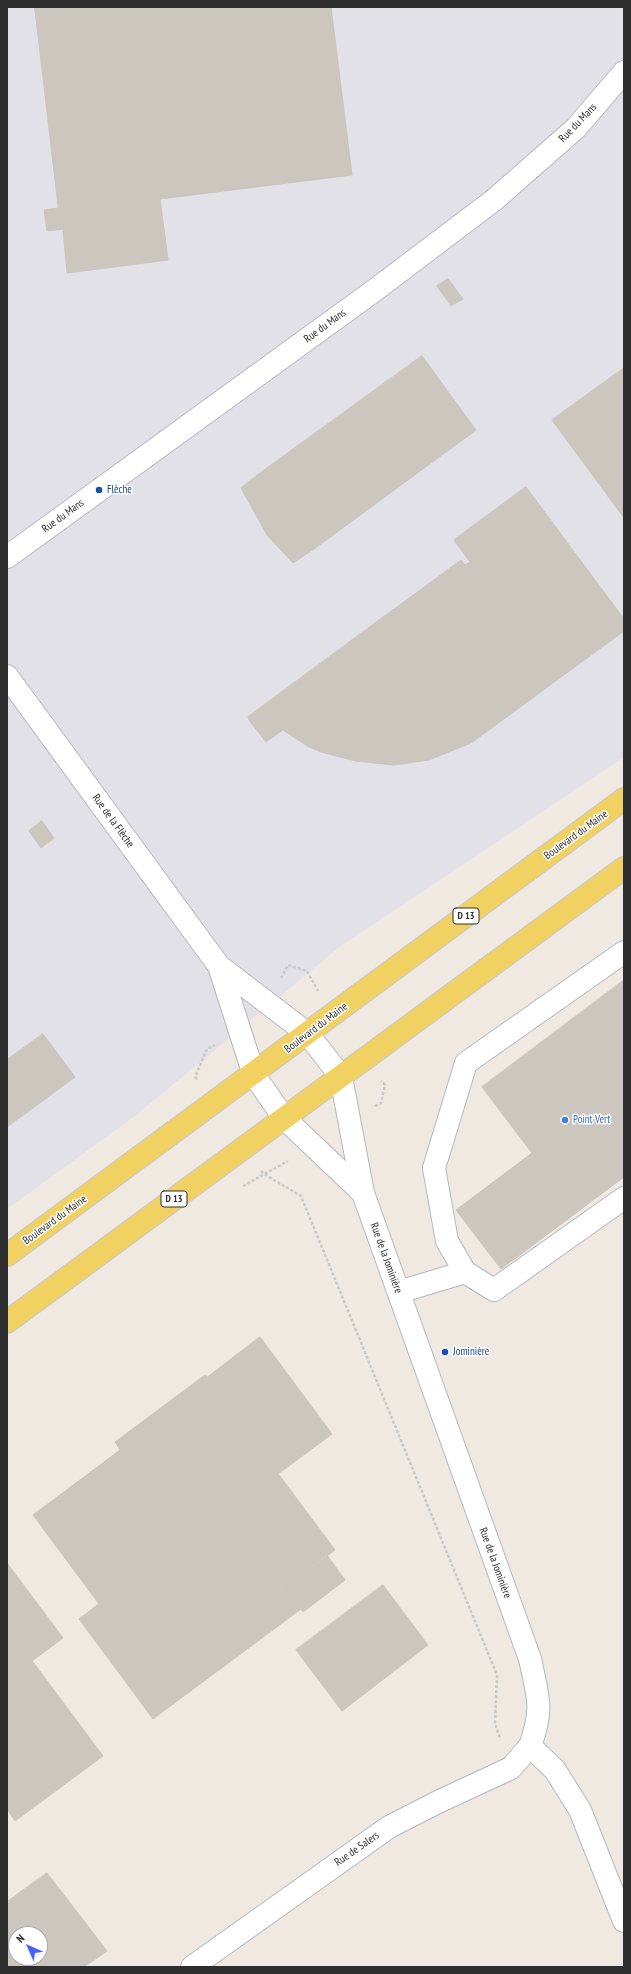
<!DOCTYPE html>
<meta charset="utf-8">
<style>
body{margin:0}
#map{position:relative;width:631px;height:1974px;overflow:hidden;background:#efe9e1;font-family:"PT Sans Narrow",sans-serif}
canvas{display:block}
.frame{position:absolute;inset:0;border:8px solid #2e2e2e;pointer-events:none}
.north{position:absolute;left:8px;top:1926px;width:40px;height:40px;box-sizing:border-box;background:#fff;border:1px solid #ababab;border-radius:50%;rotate:315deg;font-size:11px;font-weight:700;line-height:16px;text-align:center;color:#2e2e2e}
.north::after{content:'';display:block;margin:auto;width:14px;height:18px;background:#4264fb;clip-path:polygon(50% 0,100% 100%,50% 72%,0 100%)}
</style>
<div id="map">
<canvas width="631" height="1974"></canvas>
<div class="frame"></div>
<div class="north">N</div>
</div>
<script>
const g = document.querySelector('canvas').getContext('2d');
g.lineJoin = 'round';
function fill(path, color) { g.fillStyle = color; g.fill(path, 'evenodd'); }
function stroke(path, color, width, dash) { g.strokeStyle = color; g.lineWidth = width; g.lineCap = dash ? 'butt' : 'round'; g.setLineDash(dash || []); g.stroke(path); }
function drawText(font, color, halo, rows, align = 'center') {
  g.font = font + ' "PT Sans Narrow",sans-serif'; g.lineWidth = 3; g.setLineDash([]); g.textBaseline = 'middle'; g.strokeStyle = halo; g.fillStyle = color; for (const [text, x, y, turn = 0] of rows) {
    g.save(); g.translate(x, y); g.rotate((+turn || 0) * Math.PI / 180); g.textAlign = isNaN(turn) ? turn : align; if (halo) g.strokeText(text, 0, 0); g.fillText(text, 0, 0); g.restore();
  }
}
const industrial = new Path2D(`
 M7 7H624V757L342 945 135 1116 7 1209Z`);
const building = new Path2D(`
 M35 7H331L352 175 160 199 168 260 67 273 63 229 47 231 44 210 58 208Z
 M448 279 463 299 451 306 437 286Z
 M422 356 476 430 314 549 259 474Z
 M624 368V518L552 420Z
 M259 474 314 549 293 563 267 535 241 488Z
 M526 487 624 619V631L482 735 471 743 429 760 394 765 356 761 321 752 309 747 283 730 266 742 249 720 332 658 349 681 382 655 366 633 394 612 393 610 461 560 465 565 470 562 454 540Z
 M393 610 394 612 366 633 382 655 349 681 332 658 249 720 248 717Z
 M42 821 54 838 41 848 29 831Z
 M624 980V1177L501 1269 456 1210 532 1153 482 1087Z
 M43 1034 75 1077 7 1127V1060Z
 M260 1337 332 1434 278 1474 268 1460 297 1439 266 1396 256 1403 232 1370 198 1396 192 1387 131 1433 137 1441 41 1513 105 1599 99 1604 33 1515 120 1450 115 1442 205 1375 207 1377Z
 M232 1370 256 1403 266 1396 297 1439 268 1460 335 1550 285 1587 301 1609 153 1719 79 1619 105 1599 41 1513 137 1441 131 1433 192 1387 198 1396Z
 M327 1555 345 1580 303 1612 285 1587Z
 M7 1563 63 1638 32 1661 7 1627Z
 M383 1585 428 1645 342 1711 296 1650Z
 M7 1627 103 1756 15 1821 7 1809Z
 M47 1873 107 1951 84 1967H7V1902ZM16 1934H40V1958H16Z`);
const path = new Path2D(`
 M281 978 288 965 307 971 318 991
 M197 1079 195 1077 207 1049 215 1045
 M375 1106 381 1103 385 1085 381 1081
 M261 1171 264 1174 301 1196 497 1675 495 1724 500 1738
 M243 1186 288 1161`);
const minor = new Path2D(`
 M7 557 375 290 494 200 576 128 624 72
 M7 676 219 966 308 1034 341 1077 363 1193 530 1659C538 1697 544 1708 530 1746L555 1770 580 1810 624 1921
 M624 952 466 1063 434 1168 447 1241 465 1272 494 1290 624 1198
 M219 966 254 1075 284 1118 363 1193
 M399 1292 465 1272
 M192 1967 389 1827 438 1802 511 1768 530 1746`);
const major = new Path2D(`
 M7 1255 624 799
 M7 1322 624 868`);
const markers = [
 [99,490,4,"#1a4fb4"],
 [565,1120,4,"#3f7fe0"],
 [445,1352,4,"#1a4fb4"]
];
const shields = [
 [466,916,26],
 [174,1199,26]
];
const shieldNames = [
 ["D 13",466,916],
 ["D 13",174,1199]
];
const streetNames = [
 ["Rue du Mans",578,123,-46],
 ["Rue du Mans",325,326,-36],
 ["Rue du Mans",63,516,-36],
 ["Rue de la Flèche",113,821,54],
 ["Boulevard du Maine",576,835,-36],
 ["Boulevard du Maine",316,1028,-37],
 ["Boulevard du Maine",55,1220,-36],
 ["Rue de la Jominière",386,1258,70],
 ["Rue de la Jominière",495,1563,70],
 ["Rue de Salers",357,1849,-35]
];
const transitNames = [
 ["Flèche",107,490],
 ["Jominière",453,1352]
];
const shopNames = [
 ["Point Vert",573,1120]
];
fill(industrial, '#e3e1e8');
fill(building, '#cbc7bf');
stroke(building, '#cbc5ba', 1);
stroke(minor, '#b4b7c1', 24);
stroke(major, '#c9c9c9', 24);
stroke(path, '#c9c9c9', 2.5, [3, 2]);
stroke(minor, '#fff', 22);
stroke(major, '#f2d163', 22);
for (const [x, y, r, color] of markers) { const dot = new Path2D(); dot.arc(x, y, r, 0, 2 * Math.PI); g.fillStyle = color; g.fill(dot); stroke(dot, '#fff', 1.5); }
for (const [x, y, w] of shields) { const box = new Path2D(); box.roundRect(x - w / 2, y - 8, w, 16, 3); g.fillStyle = '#fff'; g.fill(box); stroke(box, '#2e2e2e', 1); }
drawText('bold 10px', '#2e2e2e', null, shieldNames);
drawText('11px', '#2e2e2e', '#fff', streetNames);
drawText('11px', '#164399', '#fff', transitNames, 'left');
drawText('11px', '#366cbe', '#fff', shopNames, 'left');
</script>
